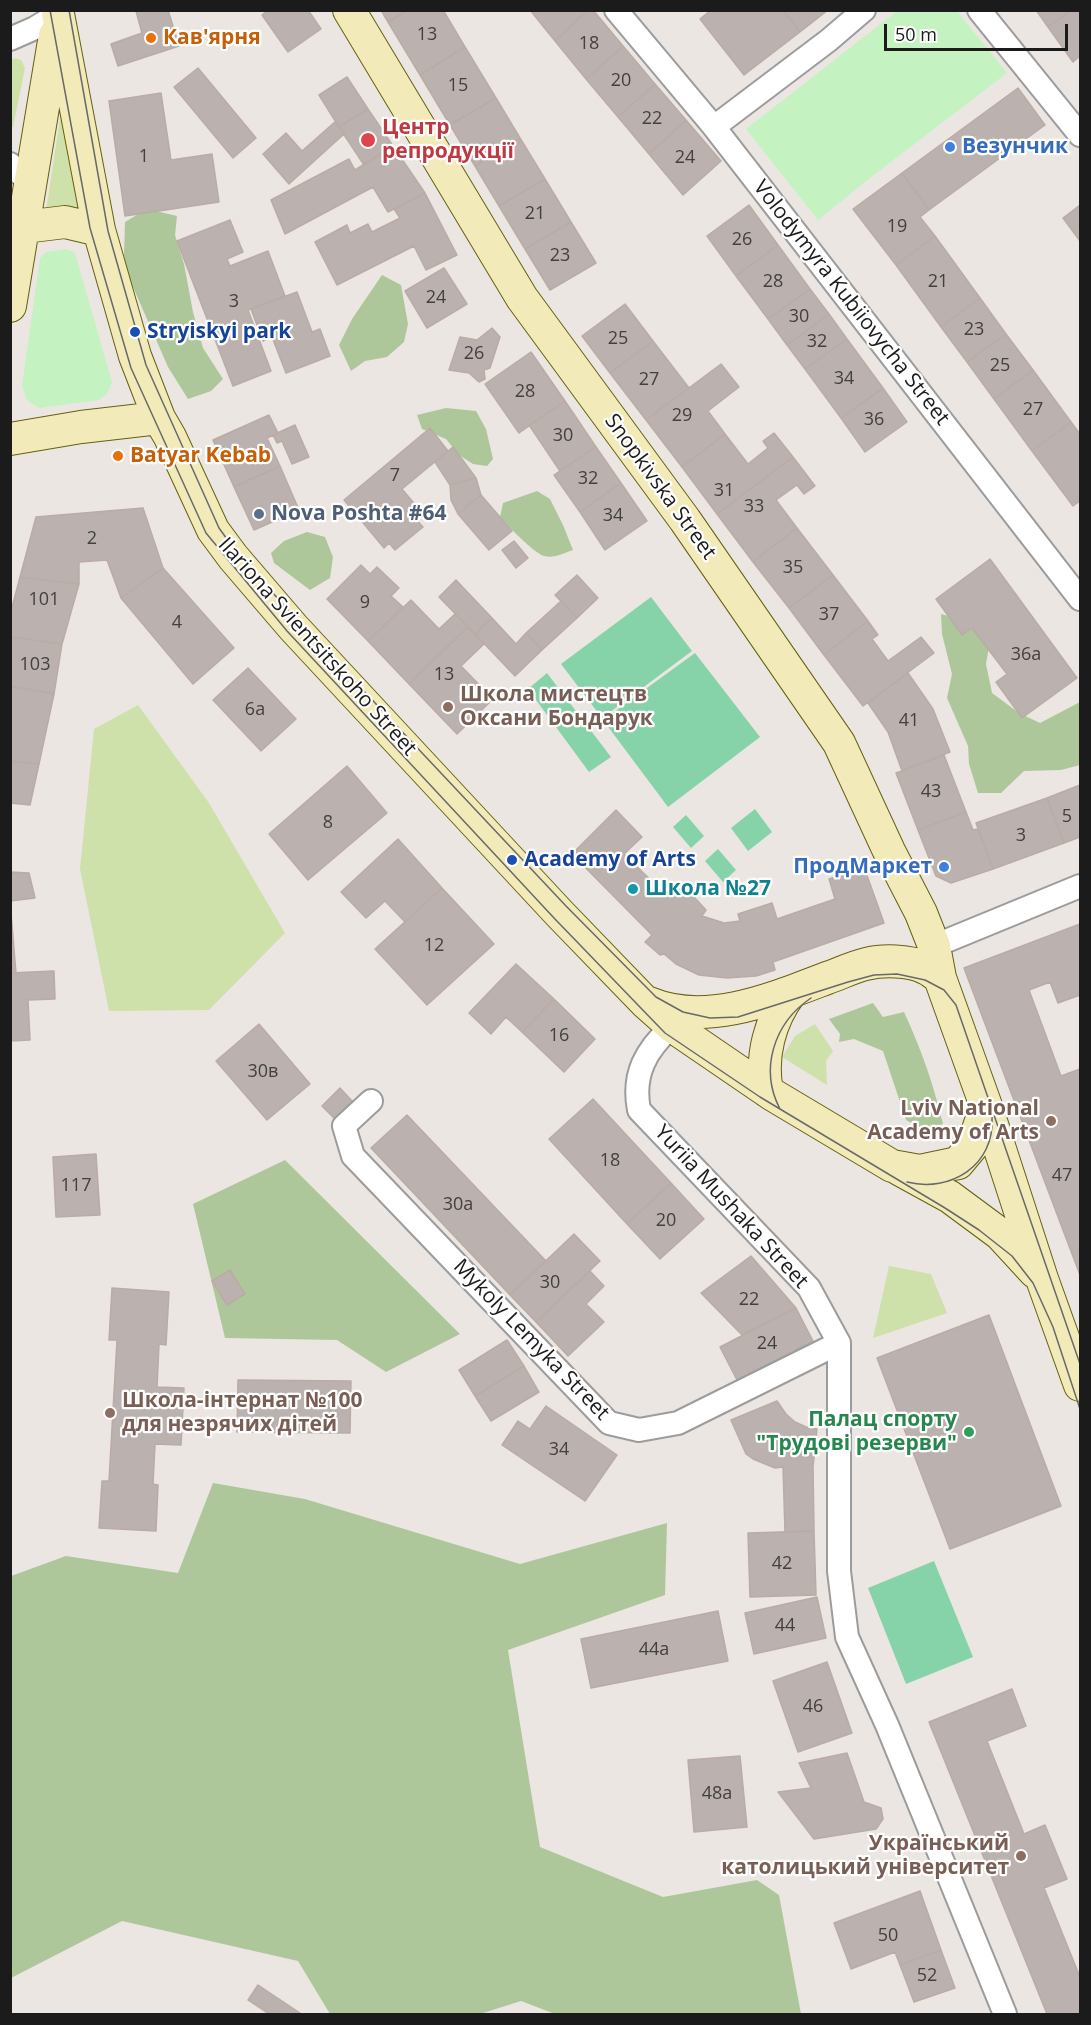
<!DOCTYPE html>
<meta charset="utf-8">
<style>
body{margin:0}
#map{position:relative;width:1091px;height:2025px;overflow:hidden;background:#ebe6e1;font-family:"Open Sans",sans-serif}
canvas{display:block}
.frame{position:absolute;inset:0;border:12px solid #1b1b1b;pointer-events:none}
.scale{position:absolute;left:884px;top:24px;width:184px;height:27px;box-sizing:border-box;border:3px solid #1b1b1b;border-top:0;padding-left:8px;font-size:18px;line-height:21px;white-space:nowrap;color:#1b1b1b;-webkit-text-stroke:4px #fff;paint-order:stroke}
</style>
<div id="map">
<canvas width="1091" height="2025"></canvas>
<div class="frame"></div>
<div class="scale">50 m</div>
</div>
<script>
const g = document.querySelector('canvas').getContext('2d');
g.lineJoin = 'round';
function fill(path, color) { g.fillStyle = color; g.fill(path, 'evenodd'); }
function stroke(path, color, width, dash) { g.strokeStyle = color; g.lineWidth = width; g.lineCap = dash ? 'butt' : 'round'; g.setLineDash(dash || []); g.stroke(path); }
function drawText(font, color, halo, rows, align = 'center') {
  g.font = font + ' "Open Sans",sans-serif'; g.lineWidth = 4.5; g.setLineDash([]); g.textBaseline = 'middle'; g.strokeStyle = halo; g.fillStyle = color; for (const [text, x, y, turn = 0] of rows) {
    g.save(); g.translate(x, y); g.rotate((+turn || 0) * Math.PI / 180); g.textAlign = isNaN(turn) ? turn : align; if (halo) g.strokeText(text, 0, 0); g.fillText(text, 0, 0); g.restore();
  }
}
const grass = new Path2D(`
 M15 58 21 60 25 68 13 127H11V60Z
 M62 106 81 211H46Z
 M138 705 209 803 285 933 209 1010 109 1011 80 869 94 729Z
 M815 1024 833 1051 826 1061 827 1085 782 1057 795 1036Z
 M889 1266 931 1274 947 1313 873 1338Z`);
const forest = new Path2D(`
 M147 209 177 216 175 235 184 264 193 312 203 348 223 379 211 391 188 399 168 367 133 287 127 281 124 254 125 222Z
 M382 275 401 285 408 324 404 342 387 357 365 361 351 371 339 345 352 319Z
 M446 408 476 411 486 429 493 459 487 466 473 464 459 455 446 439 422 429 417 415Z
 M537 491 550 499 563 525 573 550C564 553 554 559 544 556 534 553 508 526 500 517L503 503Z
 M307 532 325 537 333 557 330 578 310 590 274 563 271 553 284 541Z
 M941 614 971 622 989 647 986 664 992 693 1019 713 1040 723 1080 702V765L1061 770 1024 771 1001 793H978L969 764 968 746 947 698 952 674 942 634Z
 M873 1003 883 1017 904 1012C922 1051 933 1083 943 1124L925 1131 906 1120 883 1051 854 1039 839 1042 840 1034 829 1019Z
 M285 1160 460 1334 386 1372 337 1340 225 1338 193 1204Z
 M213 1483 305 1499 520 1564 667 1523 665 1595 508 1650 540 1847 663 1897 757 1880 779 1895 801 2014H555L521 2001 480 2014H330L298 1961 122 1921 11 1978V1576L66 1556 178 1573Z`);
const park = new Path2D(`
 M897 11H957L1007 73 866 181 818 220 746 129Z
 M67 249 75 253 112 382 107 394 99 400 39 408 27 400 22 386 40 258 46 252Z`);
const pitch = new Path2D(`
 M651 597 692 651 602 718 561 664Z
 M695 653 760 737 668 807 603 720Z
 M547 673 611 757 589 772 528 689Z
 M755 809 772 832 748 851 731 828Z
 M686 815 704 836 691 848 673 827Z
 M718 849 736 870 723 882 705 861Z
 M934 1561 973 1657 906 1684 868 1588Z`);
const building = new Path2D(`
 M168 10 179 46 118 66 111 44 142 33 136 11Z
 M268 10H308L321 29 288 52 262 15Z
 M381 10H408L388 22Z
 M408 10H443L465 47 420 75 388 22Z
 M530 10H588L555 41Z
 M588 10H593L623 46 586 79 555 41Z
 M711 10H783L800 32 744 75 700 19Z
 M783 10H828L800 32Z
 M1036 10H1072L1048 27Z
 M1072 10H1080V56L1073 62 1048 27Z
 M623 46 655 84 618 117 586 79Z
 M465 47 496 98 450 125 420 75Z
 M198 68 256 138 233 158 174 87Z
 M347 77 368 109 339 127 319 95Z
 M655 84 686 120 649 154 618 117Z
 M1018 88 1045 125 929 210 902 173Z
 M161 93 171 160 212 154 219 202 125 216 109 101Z
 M496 98 520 138 475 166 450 125Z
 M368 109 393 146 364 165 339 127Z
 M686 120 721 161 683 195 649 154Z
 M336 121 344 134 289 184 263 154 286 133 302 151Z
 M520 138 545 179 499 206 475 166Z
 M393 146 425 193 388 212 373 187 285 234 271 200 349 159 355 170Z
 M902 173 929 210 920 217 935 236 896 265 853 209Z
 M545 179 571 222 525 249 499 206Z
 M425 193 457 255 426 270 414 246 337 285 315 242 347 225 350 233 368 224 372 232 400 218 394 209Z
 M749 205 778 245 736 276 707 236Z
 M1080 205V241L1063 218Z
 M230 220 243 252 227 259 230 266 268 251 285 296 248 310 271 371 233 386 177 241Z
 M571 222 596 263 550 290 525 249Z
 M935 236 980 298 941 327 896 265Z
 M778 245 810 289 768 319 736 276Z
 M444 268 467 304 427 328 405 291Z
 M810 289 829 314 787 345 768 319Z
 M297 292 312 332 320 329 330 356 286 373 272 337 263 341 251 309Z
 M980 298 1006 334 967 362 941 327Z
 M625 304 653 341 610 373 582 336Z
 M829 314 847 339 805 369 787 345Z
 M492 328 500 337 490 368 484 370 485 379 479 382 469 373 449 370 460 337 477 340Z
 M1006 334 1033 370 994 399 967 362Z
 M847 339 883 388 841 418 805 369Z
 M653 341 689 388 646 420 610 373Z
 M531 352 565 401 519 433 485 384Z
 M721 364 739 387 708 411 725 434 682 467 646 420Z
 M1033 370 1071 422 1032 451 994 399Z
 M883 388 907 422 865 452 841 418Z
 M565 401 596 447 560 471 529 425Z
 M269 415 278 433 267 438 280 466 234 487 213 440Z
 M1071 422 1080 434V501L1073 506 1032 451Z
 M295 425 309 457 292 464 282 441 277 443 273 435Z
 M430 428 448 451 402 489 418 508 411 514 423 527 395 550 389 543 384 548 344 500Z
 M774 433 793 457 717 514 682 467 725 434 748 464 768 448 763 441Z
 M453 447 459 455 476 478 450 485 435 462Z
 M596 447 621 483 580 512 554 475Z
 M793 457 815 486 804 494 797 485 776 500 797 528 753 562 717 514Z
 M280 466 299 510 254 530 234 487Z
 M476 478 481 495 458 514 451 500 450 485Z
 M621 483 647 521 605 550 580 512Z
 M481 495 512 531 489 550 458 514Z
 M143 508 163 568 121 598 107 560 79 562V584L20 577 36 517Z
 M797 528 833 575 789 608 753 562Z
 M514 541 528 558 516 568 502 550Z
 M990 559 1077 678 1022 718 996 682 1007 674 972 628 962 635 936 599Z
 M361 565 370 574 377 567 399 588 391 596 403 607 368 641 327 599Z
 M163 568 234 648 193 684 121 598Z
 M577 575 598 598 577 618 555 595Z
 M833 575 868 621 824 655 789 608Z
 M20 577 79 584 62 644 10 637V615Z
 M456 580 492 618 475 634 439 597Z
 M411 600 439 629 455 614 468 627 409 684 368 641Z
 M561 601 577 618 542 650 526 633Z
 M492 618 516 644 526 633 542 650 515 676 475 634Z
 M868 621 878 635 872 639 888 661 921 637 934 653 863 706 824 655Z
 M468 627 484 644 461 666 493 699 457 734 409 684Z
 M10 637 62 644 54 694 10 686Z
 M248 668 296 719 261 751 213 700Z
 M908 673 933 709 950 752 902 771 888 732 868 703Z
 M10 686 54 694 39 764 10 761Z
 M944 755 966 812 918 830 896 773Z
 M10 761 39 764 30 805 10 803Z
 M347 766 387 813 308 880 269 834Z
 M1080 785V837L1064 843 1047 798Z
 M1047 798 1064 843 993 869 976 823Z
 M616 810 642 837 624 854 667 896 681 883 706 910 702 916 724 923 740 921 738 914 772 903 777 919 835 899 829 879 864 867 884 923 773 962 775 970 756 976 727 978 699 975 676 964 664 954 660 955 645 942 652 935 572 854Z
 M966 812 973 830 978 829 993 869 951 883 936 876 918 830Z
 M398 839 442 888 405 922 385 901 366 918 341 892Z
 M10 872 29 873 35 898 10 901Z
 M442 888 494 944 427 1005 375 949Z
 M10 901 16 973H10Z
 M1080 924V995L1058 1003 1050 982 1029 990 1061 1076 1080 1069V1275L964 968Z
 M516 964 554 999 522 1032 506 1017 491 1034 469 1013Z
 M54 971 55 999 28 1000 30 1040 10 1041V973Z
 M554 999 595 1039 564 1072 522 1032Z
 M259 1024 310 1084 267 1120 216 1061Z
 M340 1088 353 1102 335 1119 322 1106Z
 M593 1099 671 1183 627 1224 549 1139Z
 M407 1115 546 1261 510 1295 371 1148Z
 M96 1154 100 1215 56 1217 53 1157Z
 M671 1183 704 1219 660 1259 627 1224Z
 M574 1234 600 1261 536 1322 510 1295Z
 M751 1256 796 1308 742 1335 701 1293Z
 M230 1270 245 1294 227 1305 212 1281Z
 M590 1271 604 1286 586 1304 604 1322 568 1356 536 1322Z
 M112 1288 169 1292 166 1345 159 1344 157 1387 184 1388 181 1445 155 1444 153 1484 158 1485 156 1531 99 1528 102 1481H109L117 1340H109Z
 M796 1308 813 1341 737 1380 720 1347Z
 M989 1315 1061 1506 950 1549 877 1358Z
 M507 1340 524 1366 475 1396 459 1370Z
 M524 1366 539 1392 491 1421 475 1396Z
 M238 1380 351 1381 350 1433 237 1432Z
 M777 1401 786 1414 795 1422 806 1427 817 1429 813 1467 814 1531 785 1532 783 1467 775 1468 753 1459 746 1454 731 1420Z
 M546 1406 617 1455 585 1501 502 1445 518 1421 530 1429Z
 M814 1531 816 1595 750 1597 748 1533Z
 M817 1597 826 1638 754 1654 745 1613Z
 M718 1611 728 1661 591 1688 581 1639Z
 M827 1662 852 1733 798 1752 773 1681Z
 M1012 1689 1026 1726 987 1741 1024 1834 1045 1825 1067 1879 1044 1888 1080 1977V2014H1047L929 1722Z
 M847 1753 864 1802 881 1808 883 1819 876 1829 814 1839 778 1792 811 1788 799 1763Z
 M740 1756 747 1827 694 1832 688 1760Z
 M920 1891 941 1950 900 1965 895 1952 851 1969 834 1923Z
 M941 1950 955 1988 914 2002 900 1965Z
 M258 1985 300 2013 299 2014H269L248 2000Z`);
const minor = new Path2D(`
 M616 10 714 127 1080 599
 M979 10 1080 135
 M10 39 35 28 58 14
 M714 127 829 40 864 10
 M10 164 31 184
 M934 946 1080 886
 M672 1026C646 1050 632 1074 639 1110L809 1288 839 1343V1571L847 1637 887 1725 1005 2014
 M371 1101 344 1126 353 1156 609 1423 639 1430 678 1423 839 1343`);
const secondary = new Path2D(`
 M349 10 522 298 685 520 839 743 889 851 921 913 934 946 940 978 986 1106 1042 1279 1080 1385
 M58 14 99 230 135 356 159 418 170 437 213 530 233 557 293 627 559 913 645 1002 672 1026 773 1095 892 1166 920 1171 958 1163 973 1145 986 1106
 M24 227 65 222 99 230
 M10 306 55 35
 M10 439 81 427 159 418
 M649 1003C706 1027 772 999 827 978 839 974 853 967 866 964 882 960 910 960 925 968 930 970 935 974 940 978
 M767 1091C760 1056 770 1020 791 992
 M899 1169 950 1197 1000 1234 1035 1272`);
const tram = new Path2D(`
 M50 10 90 228 131 368 206 533 287 631 554 918 665 1033 760 1097 945 1208 979 1230 1012 1256 1033 1283 1053 1327 1080 1409
 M69 10 108 231 146 365 219 528 237 553 298 621 566 906 656 997 683 1012 710 1018 738 1017 848 982 874 975 897 974 925 980 944 990 956 1005 1080 1364
 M780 1109C759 1069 774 1023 811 998
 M907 1182C951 1193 995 1165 992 1117`);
const markers = [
 [151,38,6,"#e8710a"],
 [368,140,8,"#e0444e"],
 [950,147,6,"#3f7fe0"],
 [135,332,6,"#1a4fb4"],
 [118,456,6,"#e8710a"],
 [259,514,6,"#5c6f8a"],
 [448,707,6,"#8d6e63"],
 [512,860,6,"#1a4fb4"],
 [944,867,6,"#3f7fe0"],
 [633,889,6,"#0f9aa8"],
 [1051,1121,6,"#8d6e63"],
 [110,1413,6,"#8d6e63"],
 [969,1432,6,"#2e9e5b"],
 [1021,1856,6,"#8d6e63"]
];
const numberNames = [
 ["13",427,35],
 ["18",589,44],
 ["20",621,81],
 ["15",458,86],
 ["22",652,119],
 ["1",144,157],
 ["24",685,158],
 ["21",535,214],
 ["19",897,227],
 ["26",742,240],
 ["23",560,256],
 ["28",773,282],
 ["21",938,282],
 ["24",436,298],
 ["3",234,302],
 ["30",799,317],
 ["23",974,330],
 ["25",618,339],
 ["32",817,342],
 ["26",474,354],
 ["25",1000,366],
 ["34",844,379],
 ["27",649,380],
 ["28",525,392],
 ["27",1033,410],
 ["29",682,416],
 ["36",874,420],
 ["30",563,436],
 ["7",395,476],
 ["32",588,479],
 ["31",724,491],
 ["33",754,507],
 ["34",613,516],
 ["2",92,539],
 ["35",793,568],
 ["101",44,600],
 ["9",365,603],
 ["37",829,615],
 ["4",177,623],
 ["36а",1026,655],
 ["103",35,665],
 ["13",444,675],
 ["6а",255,710],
 ["41",909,721],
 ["43",931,792],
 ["5",1067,817],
 ["8",328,823],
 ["3",1021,836],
 ["12",434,946],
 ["16",559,1036],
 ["30в",263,1072],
 ["18",610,1161],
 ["47",1062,1176],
 ["117",76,1186],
 ["30а",458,1205],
 ["20",666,1221],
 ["30",550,1283],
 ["22",749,1300],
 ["24",767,1344],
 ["34",559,1450],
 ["42",782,1564],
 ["44",785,1626],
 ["44а",654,1650],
 ["46",813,1707],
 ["48а",717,1794],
 ["50",888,1936],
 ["52",927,1976]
];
const foodNames = [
 ["Кав'ярня",163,38],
 ["Batyar Kebab",130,456]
];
const healthNames = [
 ["Центр",382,128],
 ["репродукції",382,152]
];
const shopNames = [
 ["Везунчик",962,147],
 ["ПродМаркет",932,867,"right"]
];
const streetNames = [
 ["Volodymyra Kubiiovycha Street",851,303,52],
 ["Snopkivska Street",660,487,54],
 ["Ilariona Svientsitskoho Street",317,647,48],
 ["Yuriia Mushaka Street",731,1207,47],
 ["Mykoly Lemyka Street",531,1340,46]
];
const transitNames = [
 ["Stryiskyi park",147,332],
 ["Academy of Arts",524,860]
];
const serviceNames = [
 ["Nova Poshta #64",271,514]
];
const educationNames = [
 ["Школа мистецтв",460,695],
 ["Оксани Бондарук",460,719],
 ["Lviv National",1039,1109,"right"],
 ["Academy of Arts",1039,1133,"right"],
 ["Школа-інтернат №100",122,1401],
 ["для незрячих дітей",122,1425],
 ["Український",1009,1844,"right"],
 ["католицький університет",1009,1868,"right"]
];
const cultureNames = [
 ["Школа №27",645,889]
];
const leisureNames = [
 ["Палац спорту",957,1420],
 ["\"Трудові резерви\"",957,1444]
];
fill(grass, '#cee1ab');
fill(forest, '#aec79a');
fill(park, '#c5f2c1');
fill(pitch, '#86d3a9');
fill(building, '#bbb1ae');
stroke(building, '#bbaba5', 1.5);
stroke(minor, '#9c9c9c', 26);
stroke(secondary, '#64600f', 34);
stroke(minor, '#fff', 22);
stroke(secondary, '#f2ebb9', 32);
stroke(tram, '#696969', 1.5);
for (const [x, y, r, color] of markers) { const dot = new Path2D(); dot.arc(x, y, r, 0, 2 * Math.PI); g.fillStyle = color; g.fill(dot); stroke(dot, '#fff', 2); }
drawText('18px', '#434040', null, numberNames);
drawText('bold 21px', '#c56008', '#fff', foodNames, 'left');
drawText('bold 21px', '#be3a42', '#fff', healthNames, 'left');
drawText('bold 21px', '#366cbe', '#fff', shopNames, 'left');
drawText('21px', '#1b1b1b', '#fff', streetNames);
drawText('bold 21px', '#164399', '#fff', transitNames, 'left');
drawText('bold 21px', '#4e5e75', '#fff', serviceNames, 'left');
drawText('bold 21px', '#785e54', '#fff', educationNames, 'left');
drawText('bold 21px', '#0d838f', '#fff', cultureNames, 'left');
drawText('bold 21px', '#27864d', '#fff', leisureNames, 'right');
</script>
